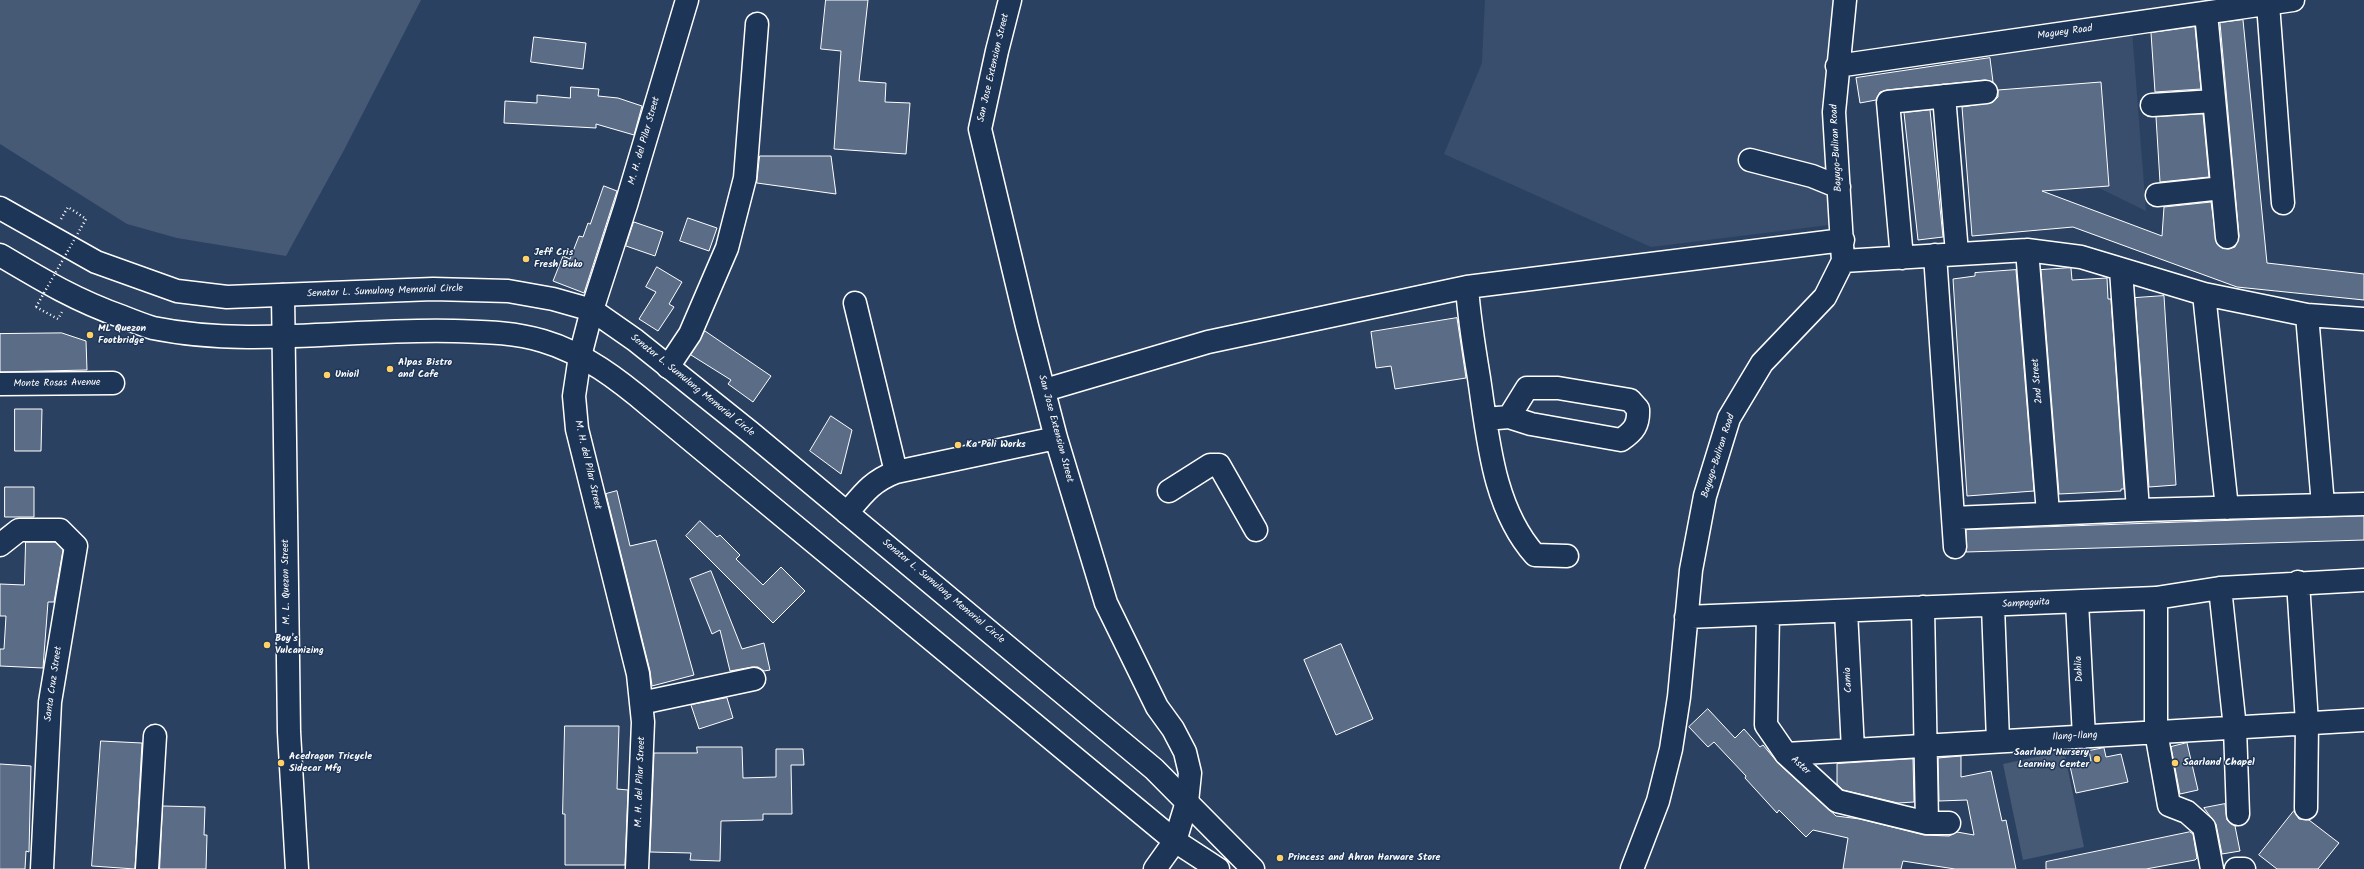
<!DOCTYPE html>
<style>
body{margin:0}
canvas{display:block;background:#2a4161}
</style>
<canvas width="2364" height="869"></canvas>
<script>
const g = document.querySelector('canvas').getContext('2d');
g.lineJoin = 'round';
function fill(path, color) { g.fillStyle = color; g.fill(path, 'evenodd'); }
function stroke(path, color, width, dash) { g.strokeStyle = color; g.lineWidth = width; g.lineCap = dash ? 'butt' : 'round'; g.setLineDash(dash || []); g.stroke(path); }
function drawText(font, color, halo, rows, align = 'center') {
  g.font = font + ' Kalam,sans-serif'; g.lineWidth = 3; g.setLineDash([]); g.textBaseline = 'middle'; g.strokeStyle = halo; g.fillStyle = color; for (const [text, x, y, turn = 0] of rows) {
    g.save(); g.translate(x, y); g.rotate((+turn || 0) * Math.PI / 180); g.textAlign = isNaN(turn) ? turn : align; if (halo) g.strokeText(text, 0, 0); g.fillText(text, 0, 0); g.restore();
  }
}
const built = new Path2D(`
 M1485 0H1833L1822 101 1829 225 1651 247 1444 154 1482 63Z
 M2132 31 2146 211 2091 184 2001 192 1991 52Z`);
const green = new Path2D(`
 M0 0H421L344 150 286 256 177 238 127 224 0 144Z
 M2064 751 2084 847 2023 860 2003 764Z`);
const building = new Path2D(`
 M826 0H868L859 81 886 83 885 102 910 103 906 154 834 149 841 51 821 49Z
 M2243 20 2267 263 2364 274V300L2237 287 2073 227 1972 236 1962 107 1993 102 1998 97V90L2101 82 2109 186 2042 191 2162 236 2164 207 2211 202 2217 244 2222 248 2229 249 2235 247 2239 236 2220 23Z
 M2195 27 2201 89 2155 92 2151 33Z
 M534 37 586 43 583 69 531 62Z
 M1990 58 1993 82 1985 80 1887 90 1880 92 1876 100 1860 103 1856 78Z
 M571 87 599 89 598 96 618 98 642 106 634 135 596 124V128L504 123 505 101 537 103V95L570 98Z
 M1930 110 1943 237 1918 240 1904 113Z
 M2203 114 2209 177 2160 182 2156 117Z
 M760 156H831L836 194 757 183Z
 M604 186 617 191 584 293 553 281 563 256 570 259 579 236 583 237 588 223 590 224Z
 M688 218 717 228 709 251 680 241Z
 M634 222 663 232 655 256 626 246Z
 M657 267 682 282 669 304 674 307 658 331 639 319 656 292 646 287Z
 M2071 268 2072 280 2107 278 2108 299H2111L2124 489H2121V491L2059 494 2041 270Z
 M2016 270 2034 491 1967 496 1953 279 1975 276V273Z
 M2164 296 2176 485 2149 487 2135 298Z
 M1457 318 1466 378 1395 389 1391 366 1376 368 1371 332Z
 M705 331 771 376 753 402 728 384 731 380 691 355Z
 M62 333 86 341 87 370 0 372V334Z
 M15 409H42L41 451H15Z
 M831 416 852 430 841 474 810 451Z
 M5 487H34V517H5Z
 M617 491 630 546 656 540 694 675 652 686 650 671 606 494Z
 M2364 516V540L1966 552V530Z
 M700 521 717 537 720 535 740 555 736 559 763 585 781 567 805 591 773 623 686 536Z
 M26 542H55L63 550 54 602H48L43 668 0 666V649H4L6 616H0V584L24 585Z
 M711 571 742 649 764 643 770 670 764 671 758 667H752L730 671 720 630 712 634 690 579Z
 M1341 644 1373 719 1336 735 1304 660Z
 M727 698 733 718 699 729 691 705Z
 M1708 709 1735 738 1744 729 1760 747 1763 745 1778 763 1836 816 1860 819 1924 835 1949 836 1957 832 1974 835 1967 800 1939 801 1938 758 1961 756V777L1991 771 2002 821 2006 820 2016 869H1955L1903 861 1901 869H1843L1848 838 1813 830 1806 837 1779 810 1777 813 1745 778 1746 776 1714 742 1708 747 1689 727Z
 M565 726H619L617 789 628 790 625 865H565V814H563Z
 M101 741 142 743 135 869 92 866Z
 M2187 743 2198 790 2180 794 2171 747Z
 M697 747H742L743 778 776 777V749H803L804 765H791L792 814H763V820L721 821 720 861 690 860 691 853 650 852 654 753H697Z
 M2104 748 2106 757 2121 754 2128 782 2076 793 2070 766 2091 761 2089 751Z
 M1913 759 1914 802 1898 803 1843 790 1837 784V764Z
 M0 764 31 766 29 852 26 851 25 869H0Z
 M2225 804 2227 820 2235 826 2240 851 2222 854 2216 824 2204 808Z
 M163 806 205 807 204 835H207L206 869H160Z
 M2294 811 2299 819 2309 820 2339 843 2318 869H2277L2259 855Z
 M2190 832 2193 834 2197 858 2195 860 2146 869H2046V862Z`);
const path = new Path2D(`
 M61 219 68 207 86 219
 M36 307 58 319 62 312`);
const minor = new Path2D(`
 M1010 0 997 51 980 129 1027 326 1056 438 1106 603 1157 707 1173 729 1185 752 1190 773 1187 802 1175 841 1155 869
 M2268 4 2283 203
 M2206 13 2227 237
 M1837 66 2293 0
 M1944 96 1957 253
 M2152 105 2214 101
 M1750 160 1812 176 1839 187
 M2157 195 2222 188
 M2027 250 2048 513
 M1935 255 1955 547
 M1902 258 1888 102 1986 92
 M1843 261 2027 250 2081 257 2204 294 2307 315 2364 319
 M2121 270 2138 510
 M1467 287C1469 318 1474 348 1479 378 1488 438 1493 508 1535 555L1567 556
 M2204 294 2227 508
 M283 295 289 732 297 869
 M855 303 896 472
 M2307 315 2323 505
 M668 367 690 334 727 248 745 178 757 24
 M0 384 113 383
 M1045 390 1208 342 1467 287 1843 240
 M1485 419 1509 417 1531 424 1621 440C1634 431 1639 425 1638 409L1630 400 1558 388H1527L1509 417
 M1169 491 1210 465H1219L1256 530
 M847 513C863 494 872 481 896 472L1056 438
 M1953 518 2138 510 2364 504
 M0 545 19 530H60L76 546 50 702 42 869
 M2298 582 2307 723 2306 808
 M2220 588 2235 728 2238 814
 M2156 598V732L2169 805 2187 812 2204 827 2212 869
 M2077 602 2084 737
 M1993 606 1998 741
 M1923 607 1927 823
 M1846 611 1853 750
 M1768 614 1766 725 1786 754 1837 801 1927 823H1949
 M1686 617 2156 598 2220 588 2364 580
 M641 703 754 679
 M1786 754 2364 720
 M147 869 155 736
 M637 869 643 722 638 674 577 429 574 396 580 356 592 310 626 205 687 0
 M1632 869 1658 801 1671 749 1679 697 1691 570 1705 496 1729 418 1762 363 1825 297 1843 261 1834 112 1845 0
 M2236 869H2244`);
const major = new Path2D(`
 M0 208 96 262 177 291 227 297 433 289 508 291 553 299 592 310 635 340 750 432 1154 769 1253 869
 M0 255C42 280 77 301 123 317 133 321 143 325 153 328 251 348 354 328 454 331 484 332 513 332 543 341 584 353 619 380 651 407L1175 841 1218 869`);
const pathBridge = new Path2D(`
 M36 307 86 219`);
const markers = [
 [526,259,4,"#ffd166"],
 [90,335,4,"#ffd166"],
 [390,369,4,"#ffd166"],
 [327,375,4,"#ffd166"],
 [958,445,4,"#ffd166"],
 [267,645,4,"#ffd166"],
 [2097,759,4,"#ffd166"],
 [281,763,4,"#ffd166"],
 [2175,763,4,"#ffd166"],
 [1280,858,4,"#ffd166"]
];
const streetNames = [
 ["Maguey Road",2065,33,-8],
 ["San Jose Extension Street",994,68,-77],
 ["M. H. del Pilar Street",645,141,-74],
 ["Bayugo-Buliran Road",1837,148,-93],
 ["Senator L. Sumulong Memorial Circle",385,292,-2],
 ["2nd Street",2038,381,-95],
 ["Monte Rosas Avenue",57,384,-1],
 ["Senator L. Sumulong Memorial Circle",692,386,39],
 ["San Jose Extension Street",1055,429,75],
 ["Bayugo-Buliran Road",1719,456,-72],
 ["M. H. del Pilar Street",587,465,77],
 ["M. L. Quezon Street",287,582,-91],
 ["Senator L. Sumulong Memorial Circle",943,592,40],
 ["Sampaguita",2026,604,-3],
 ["Dahlia",2080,669,-93],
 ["Camia",1849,680,-93],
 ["Santa Cruz Street",54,684,-82],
 ["Ilang-Ilang",2075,737,-3],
 ["Aster",1800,766,42],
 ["M. H. del Pilar Street",641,782,-88]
];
const poiNames = [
 ["Jeff Cris",534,253],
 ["Fresh Buko",534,265],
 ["ML Quezon",98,329],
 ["Footbridge",98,341],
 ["Alpas Bistro",398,363],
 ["and Cafe",398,375],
 ["Unioil",335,375],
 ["Ka Poli Works",966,445],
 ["Boy's",275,639],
 ["Vulcanizing",275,651],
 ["Saarland Nursery",2089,753,"right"],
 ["Learning Center",2089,765,"right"],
 ["Acedragon Tricycle",289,757],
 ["Sidecar Mfg",289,769],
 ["Saarland Chapel",2183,763],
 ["Princess and Ahron Harware Store",1288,858]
];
fill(built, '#394e6c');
fill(green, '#465975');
fill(building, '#5b6c86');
stroke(building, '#fff', 1);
stroke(minor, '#fff', 25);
stroke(major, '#fff', 25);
stroke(path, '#fff', 2.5, [1, 3]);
stroke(minor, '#1d3557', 22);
stroke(major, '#1d3557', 22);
stroke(pathBridge, '#fff', 2.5, [1, 3]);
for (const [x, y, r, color] of markers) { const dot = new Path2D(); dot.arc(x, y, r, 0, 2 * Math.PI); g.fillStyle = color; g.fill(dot); stroke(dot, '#1d3557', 1.5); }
drawText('10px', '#fff', '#1d3557', streetNames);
drawText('bold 10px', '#fff', '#1d3557', poiNames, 'left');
</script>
